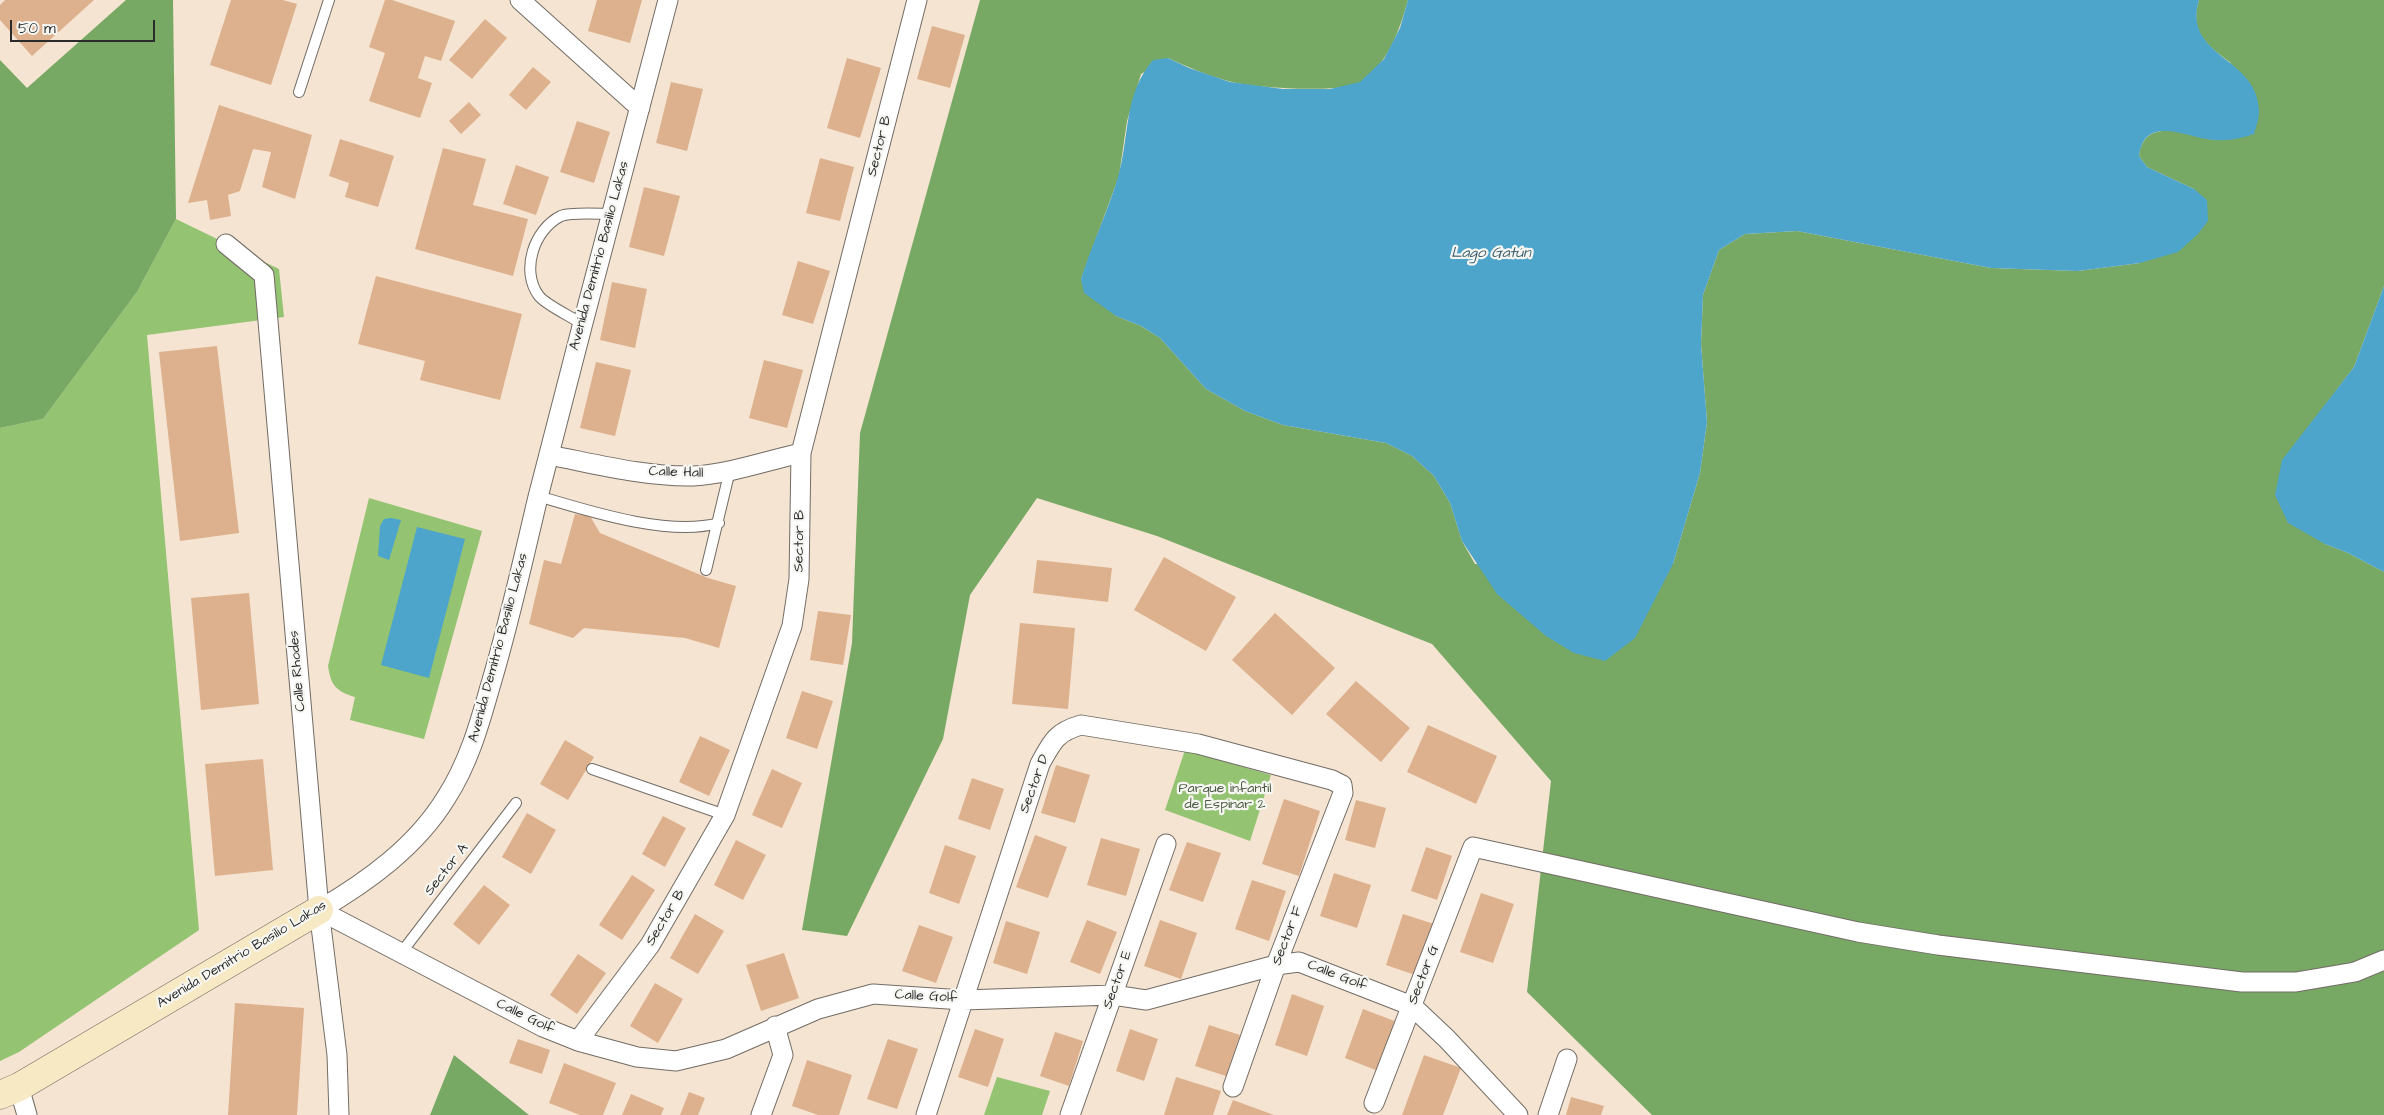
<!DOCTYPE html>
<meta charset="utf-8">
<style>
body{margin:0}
#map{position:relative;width:2384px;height:1115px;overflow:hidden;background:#f5e4d1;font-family:"Architects Daughter",sans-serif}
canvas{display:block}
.scale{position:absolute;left:10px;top:20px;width:145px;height:22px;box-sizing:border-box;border:2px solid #2b2b2b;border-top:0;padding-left:6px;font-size:15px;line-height:18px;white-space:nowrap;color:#2b2b2b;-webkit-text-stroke:4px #f6f6f2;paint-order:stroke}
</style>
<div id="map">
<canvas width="2384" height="1115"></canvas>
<div class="scale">50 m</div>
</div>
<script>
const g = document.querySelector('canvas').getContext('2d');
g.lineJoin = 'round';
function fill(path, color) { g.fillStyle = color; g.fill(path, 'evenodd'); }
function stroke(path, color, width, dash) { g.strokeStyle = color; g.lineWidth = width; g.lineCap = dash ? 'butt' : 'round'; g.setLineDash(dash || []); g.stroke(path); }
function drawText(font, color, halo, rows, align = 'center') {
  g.font = font + ' "Architects Daughter",sans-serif'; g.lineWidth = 4.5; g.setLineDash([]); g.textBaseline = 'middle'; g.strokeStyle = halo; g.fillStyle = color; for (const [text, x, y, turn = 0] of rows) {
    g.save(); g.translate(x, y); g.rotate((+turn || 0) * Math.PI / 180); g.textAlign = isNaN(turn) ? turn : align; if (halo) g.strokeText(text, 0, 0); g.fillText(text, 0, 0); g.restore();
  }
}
const green = new Path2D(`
 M176 219 279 269 284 317 147 335 199 930 19 1052 0 1061V428L43 419 137 292Z
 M369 498 482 531 424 739 350 720 355 697C336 691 331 686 328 666Z
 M1185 750 1271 775 1250 841 1165 810Z
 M997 1077 1050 1091 1042 1115H984Z`);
const forest = new Path2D(`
 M126 0H173L176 219 137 292 43 419 0 428V60L27 88Z
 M980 0H1408C1400 29 1388 64 1361 82 1342 94 1252 88 1228 81 1207 75 1187 67 1168 58L1141 74 1127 121 1119 176 1081 279 1116 316 1141 326 1160 338 1206 389 1245 411 1283 425 1386 443 1412 456 1434 476 1450 503 1462 541 1475 564H1673L1700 473 1707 422 1701 344 1703 295 1719 250 1745 234 1797 231 1991 268 2078 271 2140 263 2194 189 2147 167 2139 156C2144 115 2188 135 2216 140L2231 63C2207 45 2189 33 2199 0H2384V286L2354 367 2326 404 2325 544 2348 553 2384 572V1115H1652L1527 992 1551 781 1432 644 1157 536 1037 498 970 595 943 739 847 936 802 930 852 643 860 433Z
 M454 1055 529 1115H430Z`);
const water = new Path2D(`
 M1408 0H2199C2182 58 2258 56 2259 111 2259 119 2256 127 2254 134 2242 138 2229 141 2216 140 2188 139 2145 112 2139 156L2147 167 2194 189 2207 200 2208 221 2198 234 2178 252 2140 263 2078 271 1991 268 1797 231 1745 234 1719 250 1703 295 1701 344 1707 422 1700 473 1673 564 1635 638 1605 661 1574 653 1546 636 1497 594 1462 541 1450 503 1434 476 1412 456 1386 443 1283 425 1245 411 1206 389 1160 338 1141 326 1116 316 1084 293 1081 279C1092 244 1108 211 1118 177 1130 136 1123 95 1153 60L1168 58 1189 68 1230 82 1283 89H1330L1360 82 1384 59 1400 28Z
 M2384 286V572L2348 553 2325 544 2288 523 2275 495 2282 460 2354 367Z
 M391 518 401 520 389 560 378 556 380 526 384 519Z
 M417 527 465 539 429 678 381 665Z`);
const building = new Path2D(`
 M5 0H94L32 56 0 20V5Z
 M231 0H283L297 4 271 85 210 65Z
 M385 0H392L455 21 441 61 425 56 418 78 432 83 420 118 369 101 385 53 369 47Z
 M597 0H642L630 43 588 31Z
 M485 19 507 38 472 79 449 60Z
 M932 26 965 35 950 88 917 79Z
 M847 58 881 68 860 138 827 128Z
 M533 67 551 82 526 110 509 95Z
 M671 82 703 89 687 151 656 143Z
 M469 102 481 115 461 134 449 121Z
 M219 105 312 135 295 199 262 187 271 152 253 149 240 191 228 195 231 216 210 220 207 200 188 203Z
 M577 121 610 132 594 183 560 172Z
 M340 139 394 156 378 207 345 197 349 183 329 176Z
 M443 148 486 159 473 205 528 219 513 276 415 249Z
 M820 158 854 167 840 221 806 213Z
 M516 165 549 177 536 215 503 204Z
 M644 187 680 196 664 256 629 247Z
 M798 261 830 271 813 324 782 315Z
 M376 276 522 314 500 400 420 380 425 361 358 344Z
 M612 282 647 289 635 348 600 340Z
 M217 346 239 533 180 541 159 352Z
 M764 360 803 370 787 428 749 418Z
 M596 362 631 370 615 436 580 428Z
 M575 514 590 516 600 533 708 578 736 586 719 648 685 638 584 628 573 638 529 624 544 560 561 564Z
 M1164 557 1236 597 1206 651 1134 610Z
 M1037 560 1112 568 1108 602 1033 593Z
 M249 593 259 704 201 710 191 598Z
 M818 611 851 615 843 665 810 660Z
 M1275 613 1335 668 1292 715 1232 660Z
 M1020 623 1075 628 1068 709 1012 704Z
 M1356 681 1410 728 1381 762 1326 714Z
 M802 691 833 701 817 749 786 738Z
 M1428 725 1497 756 1476 804 1407 772Z
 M700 736 730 750 709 796 679 782Z
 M565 740 594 757 568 800 540 784Z
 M263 759 273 870 215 876 205 764Z
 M1056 765 1090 775 1075 823 1041 813Z
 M772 769 802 783 782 828 752 815Z
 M972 778 1004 789 990 830 958 819Z
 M1284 799 1320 811 1299 876 1262 864Z
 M1356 800 1386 808 1375 848 1345 840Z
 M527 813 556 830 531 874 502 857Z
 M663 816 686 828 665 867 642 854Z
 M1035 835 1067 847 1048 898 1016 887Z
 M1101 838 1140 849 1126 896 1087 885Z
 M736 840 766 855 743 900 714 885Z
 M1187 842 1221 853 1203 902 1169 890Z
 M945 845 976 856 959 904 929 893Z
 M1426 847 1452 856 1437 900 1411 891Z
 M1334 873 1371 885 1357 928 1320 916Z
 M632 875 655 890 622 940 599 925Z
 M1252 880 1286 891 1269 941 1235 929Z
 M484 885 510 905 479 945 453 924Z
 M1481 893 1514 904 1493 963 1460 952Z
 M695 914 724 931 698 974 670 958Z
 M1403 914 1434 924 1418 976 1386 965Z
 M1087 920 1117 932 1100 974 1070 962Z
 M1160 920 1197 933 1181 979 1144 966Z
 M1006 921 1040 932 1027 974 993 963Z
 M919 925 953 937 936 983 902 971Z
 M784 953 799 998 761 1011 746 965Z
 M578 954 606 973 577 1014 550 995Z
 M655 983 683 999 658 1043 630 1026Z
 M1292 994 1324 1006 1307 1056 1275 1045Z
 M235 1003 304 1008 297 1115H228Z
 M1363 1009 1397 1022 1378 1071 1345 1058Z
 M1209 1025 1240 1035 1226 1076 1195 1066Z
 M975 1029 1004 1039 988 1087 958 1077Z
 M1130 1029 1158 1039 1144 1081 1116 1071Z
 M1055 1032 1083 1041 1069 1086 1040 1076Z
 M518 1039 550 1050 542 1074 509 1063Z
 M888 1039 918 1049 897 1109 867 1099Z
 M1424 1055 1461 1068 1443 1115H1402Z
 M807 1060 852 1075 839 1115H818L792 1106Z
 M564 1063 616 1083 603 1115H580L549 1103Z
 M1176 1077 1221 1091 1213 1115H1164Z
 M689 1092 705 1098 698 1115H680Z
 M631 1094 664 1108 661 1115H622Z
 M1571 1097 1604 1106 1601 1115H1566Z
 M1233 1100 1274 1115H1227Z`);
const lane = new Path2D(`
 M299 92 329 0
 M582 324C572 317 546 305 539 296 520 271 534 229 561 216 571 212 599 214 611 214
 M538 496C589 511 668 537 719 523
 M706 570 730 470
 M592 769 725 815
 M401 953 516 803`);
const street = new Path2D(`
 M520 0 640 108
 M226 244 264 275 319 910 337 1055 339 1115
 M549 455C596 464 645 477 693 476 729 474 766 461 801 453
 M319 910 543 1027 578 1041 637 1057 676 1061 726 1049 818 1009 873 994 963 1000 1113 995 1146 1000 1276 965 1299 962 1412 1006 1447 1039 1518 1115
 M319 910C367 882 416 847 446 798 468 764 479 726 490 687 509 624 523 560 538 497 580 331 625 165 668 0
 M578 1041 650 945 725 815 792 626 799 579 801 453 917 0
 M19 1087 27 1115
 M1374 1103 1473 847 1858 932 1938 945 2242 982H2296L2355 972 2384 960
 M761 1115 783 1055 775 1026
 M926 1115 1040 764C1052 742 1056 732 1081 725L1198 744 1332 780 1342 785 1343 793 1276 965 1233 1087
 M1070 1115 1166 844
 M1548 1115 1567 1059`);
const secondary = new Path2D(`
 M0 1095 19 1087 319 910`);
const streetNames = [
 ["Sector B",880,146,-76],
 ["Avenida Demitrio Basilio Lakas",600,256,-75],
 ["Calle Hall",676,473,2],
 ["Sector B",800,541,-89],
 ["Avenida Demitrio Basilio Lakas",499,648,-75],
 ["Calle Rhodes",298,671,-95],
 ["Sector D",1035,784,-70],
 ["Sector A",447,870,-52],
 ["Sector B",666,918,-59],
 ["Sector F",1288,936,-69],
 ["Avenida Demitrio Basilio Lakas",242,955,-31],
 ["Sector G",1424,975,-69],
 ["Calle Golf",1337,976,21],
 ["Sector E",1118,980,-70],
 ["Calle Golf",926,997,3],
 ["Calle Golf",525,1017,26]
];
const parkNames = [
 ["Parque infantil",1225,789],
 ["de Espinar 2",1225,805]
];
const waterNames = [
 ["Lago Gatún",1491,254]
];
fill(green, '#94c372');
fill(forest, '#77a964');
fill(water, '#4ea5cb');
fill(building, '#ddb18e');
stroke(lane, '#726c65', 12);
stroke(street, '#726c65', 21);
stroke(secondary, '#726c65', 29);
stroke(lane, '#fff', 10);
stroke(street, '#fff', 19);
stroke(secondary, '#f7e9c3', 28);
drawText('14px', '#2b2b2b', '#f6f6f2', streetNames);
drawText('14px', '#4a5940', '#f6f6f2', parkNames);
drawText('italic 15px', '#395c6b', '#f6f6f2', waterNames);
</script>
